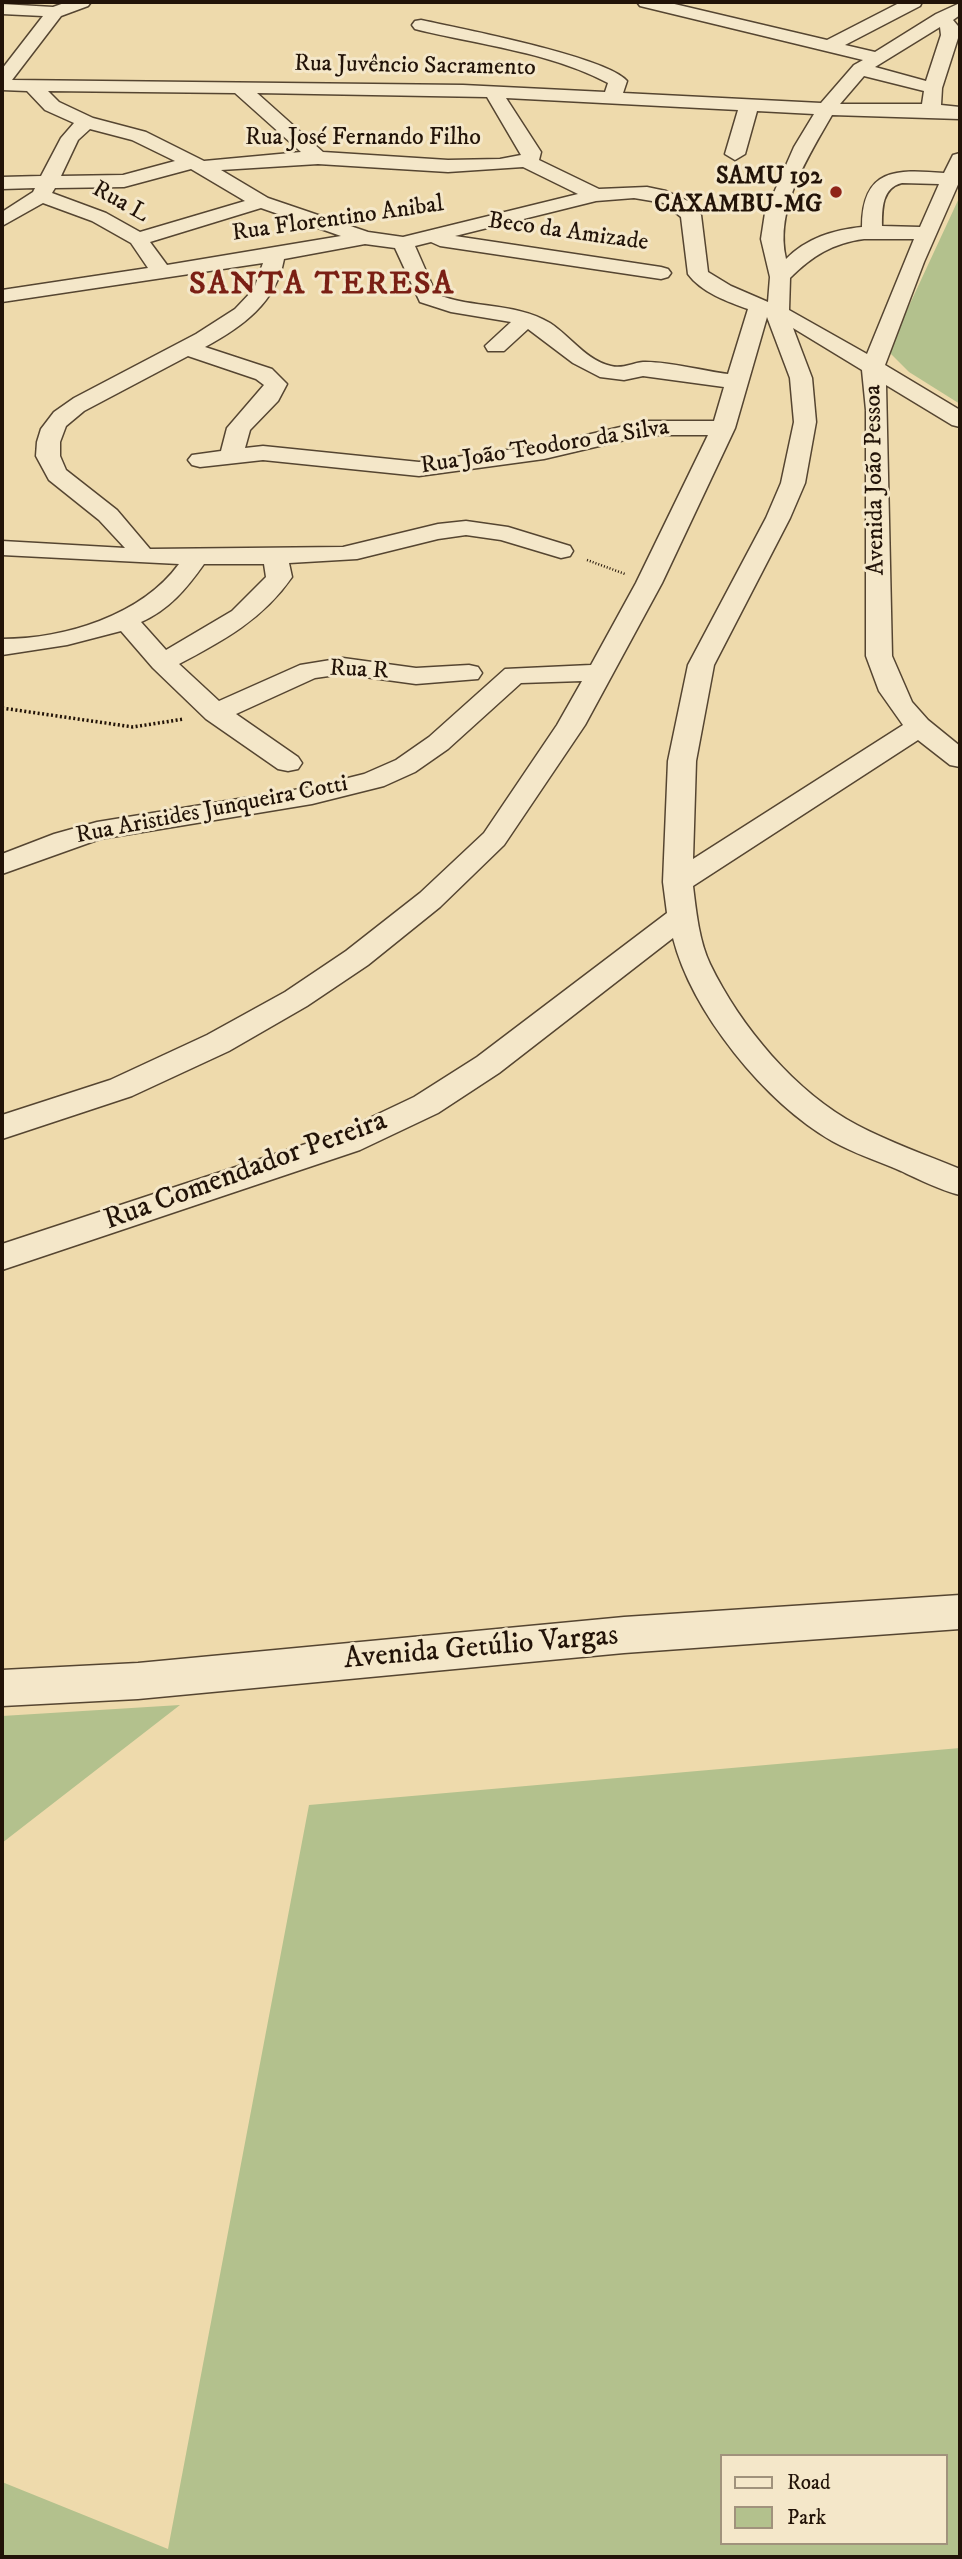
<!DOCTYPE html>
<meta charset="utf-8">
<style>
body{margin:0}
#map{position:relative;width:962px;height:2559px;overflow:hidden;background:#eedaac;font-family:"IM FELL DW Pica",serif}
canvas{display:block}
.frame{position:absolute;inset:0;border:4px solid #221308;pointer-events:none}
.legend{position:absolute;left:720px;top:2454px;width:228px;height:91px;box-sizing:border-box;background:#f4e7c9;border:2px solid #a0927c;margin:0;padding:9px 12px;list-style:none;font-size:21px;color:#221308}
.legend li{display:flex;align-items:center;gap:14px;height:35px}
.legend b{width:35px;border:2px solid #a0927c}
</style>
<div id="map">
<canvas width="962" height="2559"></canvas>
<div class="frame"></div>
<ul class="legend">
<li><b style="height:9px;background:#f4e7c9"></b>Road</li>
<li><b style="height:19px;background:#b3c18d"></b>Park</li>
</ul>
</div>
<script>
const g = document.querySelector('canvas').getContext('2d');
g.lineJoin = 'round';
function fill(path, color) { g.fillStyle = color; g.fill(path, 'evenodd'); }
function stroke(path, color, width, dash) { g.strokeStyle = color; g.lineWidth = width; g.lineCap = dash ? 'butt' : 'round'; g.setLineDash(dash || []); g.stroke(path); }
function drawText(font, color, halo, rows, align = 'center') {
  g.font = font + ' "IM FELL DW Pica",serif'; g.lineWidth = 6; g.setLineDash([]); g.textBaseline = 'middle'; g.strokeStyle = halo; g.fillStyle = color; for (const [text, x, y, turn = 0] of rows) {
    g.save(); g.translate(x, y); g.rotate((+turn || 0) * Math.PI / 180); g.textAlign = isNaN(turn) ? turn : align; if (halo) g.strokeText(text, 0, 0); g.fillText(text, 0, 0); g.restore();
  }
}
const green = new Path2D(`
 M960 196V404L909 372 888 351Z
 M180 1705 2 1843V1716Z
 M960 1748V2557H2V2482L168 2549 309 1805ZM722 2456H946V2543H722Z`);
const pathFar1 = new Path2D(`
 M587 560 625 574`);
const path = new Path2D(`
 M2 708 133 727 184 719`);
const minor = new Path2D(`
 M67 2H91L88 6 61 16 12 80 463 85 605 92 608 83C550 52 479 45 415 29L412 25 415 21 421 20C458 28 608 57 627 81L623 93 821 103 854 65 863 60 640 6 637 2H666L827 40 901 2H922L920 6 845 45 875 52 936 14 960 3V15L953 20 958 26 959 35 942 88 941 105 960 107V119L832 115C808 157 774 209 786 259 807 238 833 230 862 227 862 168 896 169 944 173L953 155 960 153V180L924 262 885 365 960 410V427L952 425 886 385 892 656 912 702 928 720 960 746V767L950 765 918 740 693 886C696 911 699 941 710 964 740 1026 795 1092 857 1125 889 1142 926 1155 960 1169V1195C940 1190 920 1180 901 1171 878 1161 853 1153 832 1141 765 1102 692 1013 673 938L499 1073 438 1113 360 1150 2 1270V1244L336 1134 414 1097 477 1057 667 913 663 882 668 761 688 665 766 518 781 483 794 422 790 378 767 317 735 428 662 583 585 725 504 845 440 907 368 965 307 1006 229 1051 132 1096 2 1139V1115L110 1080 207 1035 285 992 346 951 420 893 484 833 557 725 582 681 521 683 448 749 415 772 384 786 312 804 100 839 2 874V854L54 834 97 822 312 787 364 774 396 760 429 737 505 669 591 665 636 583 708 435H646L544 459 419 476 263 460 200 467 192 465 188 460 192 455 221 451 227 428 264 385 256 379 188 356 84 411 66 426 60 442V456L66 470 117 510 150 549 343 547 438 524 466 521 508 527 570 546 573 551 570 556 561 558 501 540 466 535 438 539 357 559 289 563 292 577C263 619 223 641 179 664L219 701 300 665 343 658 416 668 469 665 478 667 482 673 478 679 416 684 343 674 315 678 236 714 298 757 302 763 298 769 288 771 278 769 206 719 153 668 121 631 67 645 2 655V639C64 639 141 616 179 564L2 555V541L125 548 99 520 49 480 36 456 37 442 41 429 54 412 74 398 196 334 235 309 254 289 263 263 2 302V290L148 268 131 243 92 221 43 203 2 226V212L33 192 35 188 2 189V177L41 176 61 138 74 123 45 110 27 91 2 90V69L43 16 2 14V4L53 7ZM940 27 941 35 926 81 875 67ZM864 76 924 91 922 104H840ZM48 91 235 93 301 152 204 161 146 132 93 118 59 102ZM257 93 487 97 521 155 500 159 448 160 323 152ZM506 98 738 110 725 154 735 160 745 154 757 111 814 114 794 147 765 213 761 239 770 277 768 302 731 286 708 272 701 215 688 201 666 191 647 187 599 189 539 160 541 152ZM90 129 132 140 175 161 123 175 61 176 78 140ZM318 164 448 172 523 167 578 194 403 237 368 232 268 198 221 170ZM191 169 245 201 140 232 106 213 52 193 55 188 124 187ZM902 183 939 184 920 227 882 226C882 208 882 188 902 183ZM634 198 664 203 681 217 688 274C701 292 728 302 748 309L728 374C704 371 666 361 643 362 632 363 623 369 611 366 587 361 570 336 550 323 515 302 472 309 436 294L415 246 431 242 440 246 661 279 668 277 671 273 668 269 661 267 455 236 596 201ZM261 208 341 236 167 265 150 242ZM864 239H914L867 354 789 310 790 278C812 256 833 243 864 239ZM365 244 395 248 420 302 451 312 511 322 485 346 488 351H504L528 329 573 363 600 377 624 380 643 376 724 387 714 421H646L544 445 419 462 263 446 245 448 250 430 278 401 287 384 272 369 205 347C242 327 276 303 284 259ZM793 328 862 370 866 410V656L879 691 903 725 693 859 696 761 714 665 790 518 805 483 816 422 812 378ZM204 564H264L266 577 232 611 166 650 141 622C169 610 187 588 204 564Z
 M960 1595V1629L624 1653 138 1699 2 1706V1670L138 1663 624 1617Z`);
const markers = [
 [836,192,7,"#8f2418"]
];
const farStreetnames = [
 ["Rua Juvêncio Sacramento",415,67,1],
 ["Rua José Fernando Filho",363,139],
 ["Rua L",120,203,29],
 ["Rua Florentino Anibal",338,220,-8],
 ["Beco da Amizade",568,233,8],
 ["Rua João Teodoro da Silva",545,448,-9],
 ["Avenida João Pessoa",876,480,-91],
 ["Rua R",359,671,3],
 ["Rua Aristides Junqueira Cotti",212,811,-11]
];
const farPoinames = [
 ["SAMU 192",822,178],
 ["CAXAMBU-MG",822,206]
];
const streetNames = [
 ["Rua Comendador Pereira",246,1172,-20],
 ["Avenida Getúlio Vargas",481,1649,-5]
];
const farDistrictnames = [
 ["SANTA TERESA",322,286]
];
fill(green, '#b3c18d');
stroke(minor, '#554531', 3);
stroke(pathFar1, '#221308', 2.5, [1, 2]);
stroke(path, '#221308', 3.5, [2, 2.5]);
fill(minor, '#f4e7c9');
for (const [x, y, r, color] of markers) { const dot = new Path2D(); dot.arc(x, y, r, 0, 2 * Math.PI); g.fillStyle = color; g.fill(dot); stroke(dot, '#f4e7c9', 2.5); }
drawText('24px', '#221308', '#f4e7c9', farStreetnames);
drawText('bold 24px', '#221308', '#f4e7c9', farPoinames, 'right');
drawText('30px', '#221308', '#f4e7c9', streetNames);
g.letterSpacing = '2px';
drawText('bold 32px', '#7a1f14', '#f4e7c9', farDistrictnames);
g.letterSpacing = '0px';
</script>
